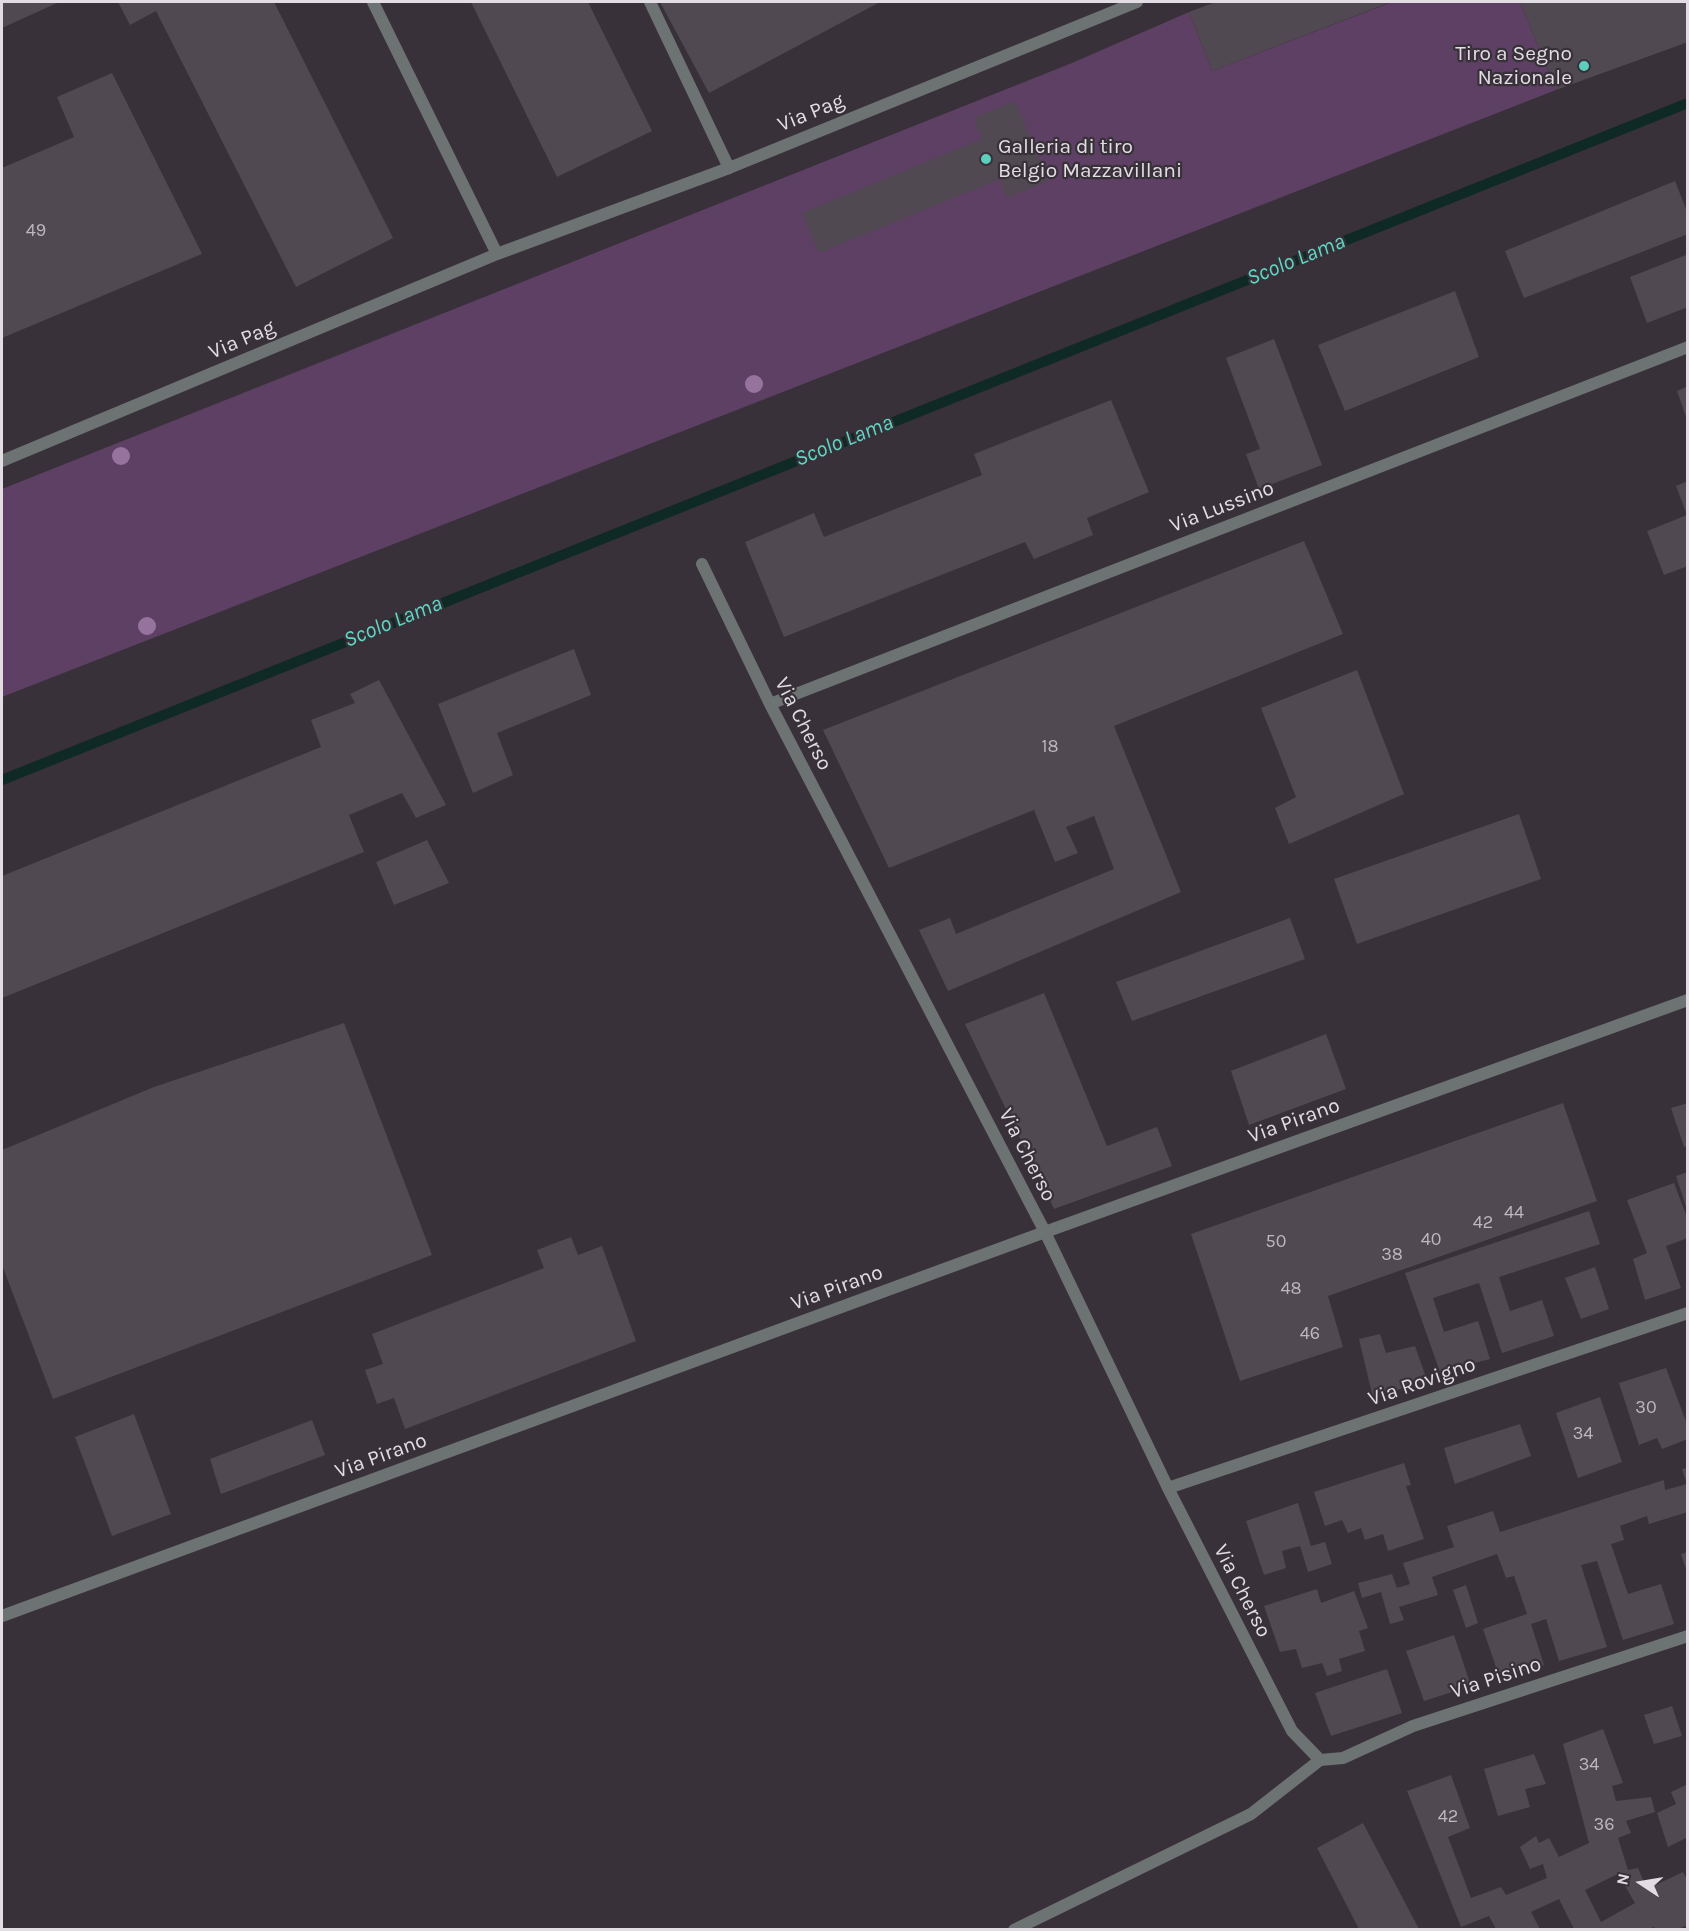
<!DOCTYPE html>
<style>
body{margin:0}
#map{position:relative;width:1689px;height:1931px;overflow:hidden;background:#383139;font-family:Karla,sans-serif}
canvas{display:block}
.frame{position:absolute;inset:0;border:3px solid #e1dde2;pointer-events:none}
.north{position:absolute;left:1611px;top:1853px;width:60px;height:60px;-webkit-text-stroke:4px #383139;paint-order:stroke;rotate:282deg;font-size:16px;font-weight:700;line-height:24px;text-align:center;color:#e1dde2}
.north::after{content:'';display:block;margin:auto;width:21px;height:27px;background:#e1dde2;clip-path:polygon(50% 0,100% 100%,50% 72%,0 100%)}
</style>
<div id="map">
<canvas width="1689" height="1931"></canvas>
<div class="frame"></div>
<div class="north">N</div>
</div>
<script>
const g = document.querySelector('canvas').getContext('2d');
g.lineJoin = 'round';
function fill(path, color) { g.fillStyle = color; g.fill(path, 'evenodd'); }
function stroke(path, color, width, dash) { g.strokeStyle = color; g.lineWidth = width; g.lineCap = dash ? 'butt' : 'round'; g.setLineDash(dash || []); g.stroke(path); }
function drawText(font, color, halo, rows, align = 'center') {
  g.font = font + ' Karla,sans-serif'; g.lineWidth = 4.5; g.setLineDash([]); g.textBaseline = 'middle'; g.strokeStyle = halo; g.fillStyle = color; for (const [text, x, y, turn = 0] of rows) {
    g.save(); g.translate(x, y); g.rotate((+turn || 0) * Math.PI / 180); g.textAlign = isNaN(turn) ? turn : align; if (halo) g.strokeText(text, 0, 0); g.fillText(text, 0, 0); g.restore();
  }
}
const green = new Path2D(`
 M1392 2H1520L1556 90 2 697V489L1072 63 1189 12 1212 71Z`);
const stream = new Path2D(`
 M2 780 1688 103`);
const building = new Path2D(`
 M2 2H56L57 3 2 28Z
 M118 2H274L393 238 296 287 156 11 130 25Z
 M471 2H588L652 131 557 177Z
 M660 2H880L709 93Z
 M1216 2H1391L1212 71 1189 12Z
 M1520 2H1688V42L1556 90Z
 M112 73 202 254 2 338V168L74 137 57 97Z
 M1015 101 1048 181 1007 198 1000 179 819 253 802 213 982 139 974 118Z
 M1675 181 1688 214V234L1524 298 1505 251Z
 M1686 255 1688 307 1647 323 1630 277Z
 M1455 291 1479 357 1345 411 1318 345Z
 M1274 339 1322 465 1259 489 1246 454 1260 449 1226 358Z
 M1688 386V420H1687L1677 391Z
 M1111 400 1149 492 1087 518 1093 535 1034 559 1025 542 784 637 745 542 814 513 824 537 982 475 974 454Z
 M1688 481V566L1664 575 1647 531 1687 515 1676 486Z
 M1304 541 1343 634 1114 726 1181 892 948 991 919 930 950 918 956 934 1114 869 1094 816 1066 827 1078 853 1055 862 1034 810 889 868 823 730Z
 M574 649 591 695 497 733 513 775 473 793 438 704Z
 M1357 670 1404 794 1289 844 1275 808 1296 797 1261 708Z
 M379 680 446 805 416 818 402 793 349 815 364 852 2 998V876L321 747 311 720 355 703 350 694Z
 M1519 814 1541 879 1357 944 1334 879Z
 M427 840 449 883 394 905 376 862Z
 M1290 918 1305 959 1132 1021 1116 982Z
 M1044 993 1107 1146 1157 1127 1172 1166 1054 1209 965 1024Z
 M344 1023 432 1255 53 1399 2 1265V1150L154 1087Z
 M1326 1034 1346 1089 1249 1125 1231 1071Z
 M1563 1103 1597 1201 1328 1296 1343 1347 1240 1381 1191 1234Z
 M1688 1103V1146L1684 1147 1671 1108Z
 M1688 1172V1209L1687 1210 1676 1176Z
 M1674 1183 1688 1220V1238L1666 1246 1681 1288 1645 1300 1633 1259 1647 1253 1627 1200Z
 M1589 1211 1600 1244 1499 1277 1510 1311 1542 1300 1554 1336 1502 1353 1479 1283 1433 1298 1444 1332 1478 1321 1490 1359 1440 1372 1405 1273Z
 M571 1237 578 1255 602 1246 636 1341 405 1429 394 1398 377 1404 365 1370 383 1364 372 1334 544 1268 537 1250Z
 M1595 1267 1609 1309 1581 1319 1565 1278Z
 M1380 1334 1386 1353 1415 1346 1427 1380 1373 1398 1359 1339Z
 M1666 1368 1688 1427V1439L1662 1449 1657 1438 1639 1445 1619 1383Z
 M1600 1397 1622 1462 1578 1478 1556 1413Z
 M134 1414 171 1514 112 1536 75 1437Z
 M312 1420 325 1455 221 1494 210 1459Z
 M1520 1424 1531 1456 1455 1484 1444 1448Z
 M1404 1463 1411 1485 1406 1486 1424 1539 1388 1551 1383 1534 1365 1540 1361 1528 1348 1533 1342 1520 1325 1526 1314 1492Z
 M1688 1468V1512L1649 1524 1647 1516 1620 1526 1624 1540 1611 1544 1628 1594 1661 1584 1674 1624 1623 1640 1597 1561 1581 1565 1607 1647 1559 1661 1546 1619 1531 1624 1544 1665 1500 1679 1483 1629 1527 1614 1514 1576 1506 1578 1497 1554 1432 1577 1438 1595 1399 1607 1404 1620 1390 1624 1381 1592 1362 1598 1358 1583 1392 1574 1397 1588 1410 1584 1403 1563 1454 1547 1447 1526 1493 1511 1500 1532 1664 1480 1665 1490 1687 1484 1682 1469Z
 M1298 1503 1311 1546 1325 1542 1332 1564 1308 1572 1300 1546 1282 1551 1286 1568 1264 1575 1246 1521Z
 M1688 1552V1572H1687L1681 1554Z
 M1466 1585 1478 1623 1466 1628 1453 1590Z
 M1317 1589 1321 1603 1354 1591 1368 1628 1359 1631 1365 1651 1339 1659 1342 1671 1327 1676 1322 1663 1302 1668 1296 1649 1280 1652 1264 1606Z
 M1454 1635 1471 1686 1424 1701 1406 1651Z
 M1387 1669 1402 1713 1331 1736 1315 1693Z
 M1672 1706 1682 1736 1654 1744 1644 1715Z
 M1603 1729 1623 1783 1612 1786 1616 1801 1651 1797 1655 1812 1626 1821 1631 1833 1618 1838 1628 1870 1638 1868 1647 1889 1683 1872 1688 1881V1925L1678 1929H1656L1654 1927 1649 1929H1574L1559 1899 1531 1912 1540 1929H1496L1489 1916 1461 1927 1407 1791 1451 1775 1470 1828 1448 1837 1471 1898 1501 1887 1506 1895 1547 1878 1543 1864 1530 1869 1520 1847 1536 1836 1539 1843 1549 1838 1559 1857 1589 1843 1563 1744ZM1618 1874 1635 1903 1601 1922 1585 1890Z
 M1534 1754 1546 1784 1525 1789 1530 1807 1498 1816 1484 1769Z
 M1688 1784V1837L1668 1847 1657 1813 1676 1804 1671 1792Z
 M1363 1823 1419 1929H1359L1317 1848Z`);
const lane = new Path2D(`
 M650 2 729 168
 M1014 1930 1251 1814 1320 1760`);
const street = new Path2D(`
 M373 2 497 254
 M2 461 497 254 729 168 1137 2
 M702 564 770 704 1045 1232 1168 1488 1292 1731 1320 1760 1343 1758 1413 1726 1688 1636
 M770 704 1688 347
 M1168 1488 1688 1313
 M2 1616 1045 1232 1688 1000`);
const trees = [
 [754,384],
 [121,456],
 [147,626]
];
const markers = [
 [1584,66,6,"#5bcebc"],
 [986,159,6,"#5bcebc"]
];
const numberNames = [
 ["49",36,231],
 ["18",1050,747],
 ["44",1514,1213],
 ["42",1483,1223],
 ["40",1431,1240],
 ["50",1276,1242],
 ["38",1392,1255],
 ["48",1291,1289],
 ["46",1310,1334],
 ["30",1646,1408],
 ["34",1583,1434],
 ["34",1589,1765],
 ["42",1448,1817],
 ["36",1604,1825]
];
const poiNames = [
 ["Tiro a Segno",1572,54],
 ["Nazionale",1572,78],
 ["Galleria di tiro",998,147,"left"],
 ["Belgio Mazzavillani",998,171,"left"]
];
const streetNames = [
 ["Via Pag",811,113,-22],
 ["Via Pag",242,340,-23],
 ["Via Lussino",1222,507,-21],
 ["Via Cherso",803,724,63],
 ["Via Pirano",1294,1121,-20],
 ["Via Cherso",1027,1155,63],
 ["Via Pirano",837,1288,-20],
 ["Via Rovigno",1422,1382,-19],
 ["Via Pirano",381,1456,-20],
 ["Via Cherso",1242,1591,63],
 ["Via Pisino",1496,1678,-18]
];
const waterNames = [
 ["Scolo Lama",1296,260,-22],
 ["Scolo Lama",844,441,-22],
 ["Scolo Lama",393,622,-22]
];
fill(green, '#5d4063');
stroke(stream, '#0f2925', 10);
fill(building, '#504951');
stroke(lane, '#6d7372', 12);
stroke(street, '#6d7372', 12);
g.fillStyle = '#96739d';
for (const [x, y] of trees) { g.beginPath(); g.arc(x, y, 9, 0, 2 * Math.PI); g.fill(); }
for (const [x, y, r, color] of markers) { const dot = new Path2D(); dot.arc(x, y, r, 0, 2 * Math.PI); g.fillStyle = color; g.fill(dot); stroke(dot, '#383139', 2); }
drawText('18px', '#bdb8be', null, numberNames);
drawText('21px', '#e1dde2', '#383139', poiNames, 'right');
drawText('21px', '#e1dde2', '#383139', streetNames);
drawText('italic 22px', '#5ed8c4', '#383139', waterNames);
</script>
